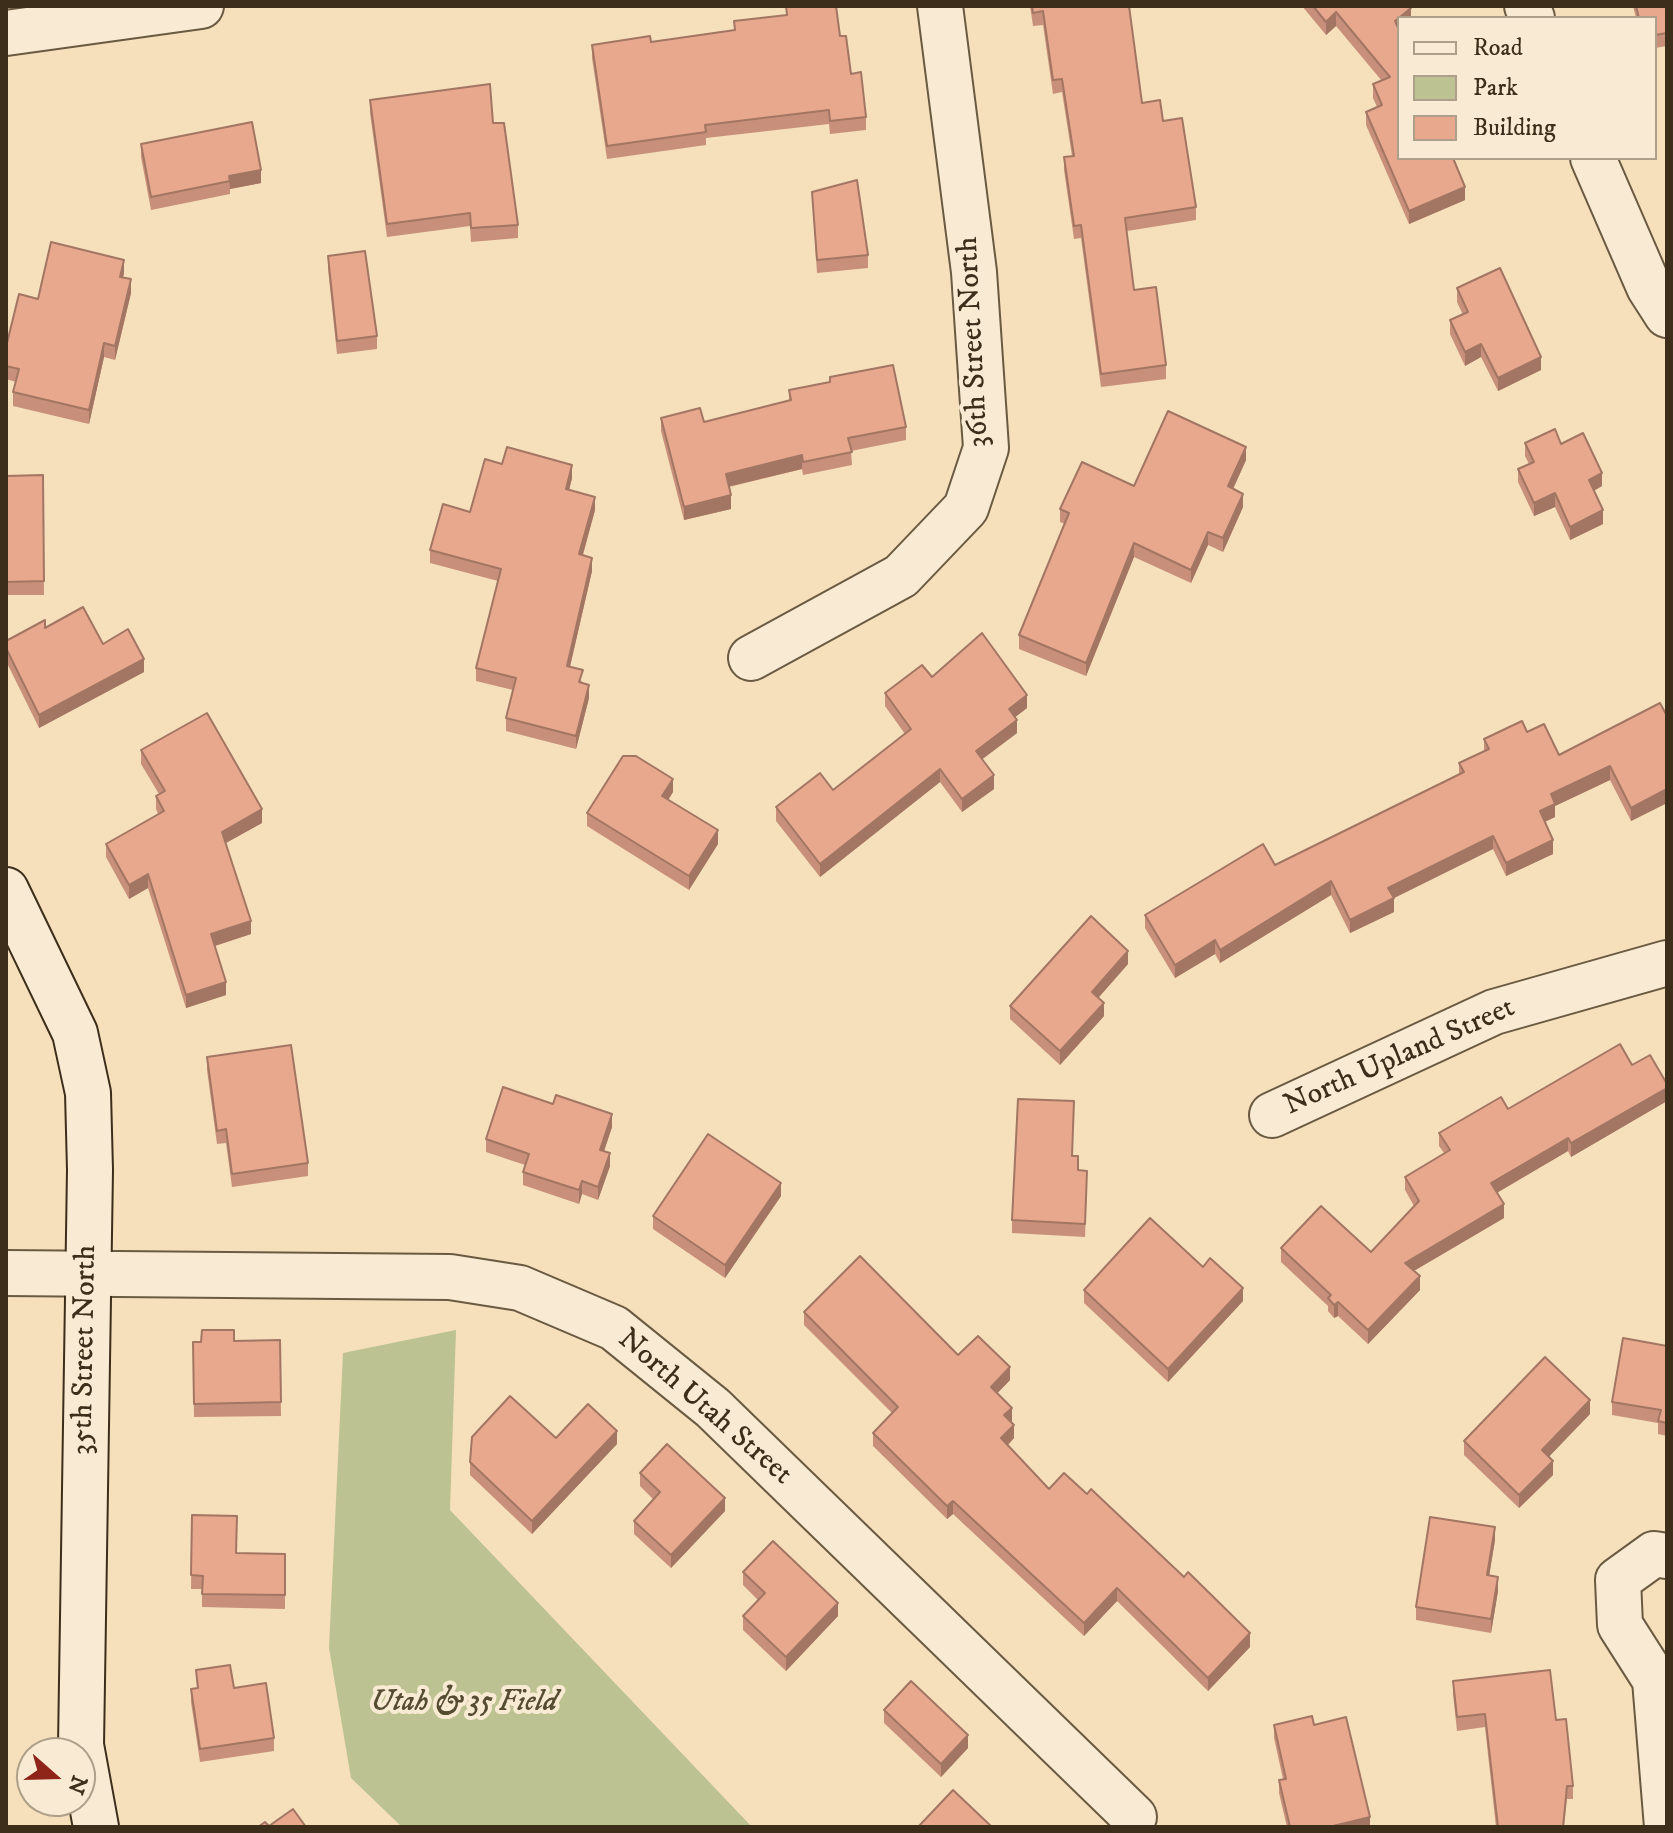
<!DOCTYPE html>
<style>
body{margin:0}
#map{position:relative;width:1673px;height:1833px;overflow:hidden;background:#f6dfbb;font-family:"IM FELL DW Pica",serif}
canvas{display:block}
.frame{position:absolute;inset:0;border:8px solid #3c2e1a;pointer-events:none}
.legend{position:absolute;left:1397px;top:16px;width:260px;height:144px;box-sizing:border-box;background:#f9ead3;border:2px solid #ad9f89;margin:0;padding:10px 14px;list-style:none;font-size:24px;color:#3c2e1a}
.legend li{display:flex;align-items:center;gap:16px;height:40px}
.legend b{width:40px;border:2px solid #ad9f89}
.north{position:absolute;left:16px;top:1737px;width:80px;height:80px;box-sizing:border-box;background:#f9ead3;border:2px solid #ad9f89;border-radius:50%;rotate:110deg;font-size:22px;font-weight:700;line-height:32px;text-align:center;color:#3c2e1a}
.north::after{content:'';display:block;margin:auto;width:28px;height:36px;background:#8f2418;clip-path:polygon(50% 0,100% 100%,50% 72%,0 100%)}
</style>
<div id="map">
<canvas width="1673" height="1833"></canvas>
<div class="frame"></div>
<ul class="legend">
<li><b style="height:10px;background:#f9ead3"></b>Road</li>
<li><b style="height:22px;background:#bcc291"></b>Park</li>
<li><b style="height:22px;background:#e8a88e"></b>Building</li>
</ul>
<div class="north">N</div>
</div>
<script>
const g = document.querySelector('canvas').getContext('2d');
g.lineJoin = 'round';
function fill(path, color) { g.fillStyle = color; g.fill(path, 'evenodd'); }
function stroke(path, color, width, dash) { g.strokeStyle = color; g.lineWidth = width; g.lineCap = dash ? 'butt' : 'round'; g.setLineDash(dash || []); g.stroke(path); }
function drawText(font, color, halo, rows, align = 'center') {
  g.font = font + ' "IM FELL DW Pica",serif'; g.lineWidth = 8; g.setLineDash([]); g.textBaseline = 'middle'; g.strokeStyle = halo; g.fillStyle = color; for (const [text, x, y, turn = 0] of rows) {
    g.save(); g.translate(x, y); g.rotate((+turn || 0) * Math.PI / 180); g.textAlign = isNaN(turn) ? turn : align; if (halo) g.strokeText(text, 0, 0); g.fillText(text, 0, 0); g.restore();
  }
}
const green = new Path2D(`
 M456 1330 450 1510 752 1827H402L351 1778 329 1648 343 1353Z`);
const street = new Path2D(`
 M1527 6 1532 18
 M6 33 201 6
 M1593 158 1649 287 1667 315
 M751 658 901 576 966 508 986 448 974 272 940 6
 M1272 1115 1494 1012 1667 963
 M6 1273 450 1277 520 1288 614 1328 713 1408 1134 1817
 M1667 1827 1655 1680 1620 1625 1618 1580 1654 1554 1667 1556`);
const secondary = new Path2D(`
 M6 890 75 1033 88 1093 90 1170 81 1745 96 1827`);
const wall = new Path2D(`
 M786 6 840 36 851 74 866 117V130L830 134 829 124 706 138V145L607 159 592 58V45L651 42 734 30V21L786 15Z
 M1030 6H1129L1142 103 1163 121 1196 207V220L1127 231 1134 290 1166 365V379L1101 387 1081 238 1074 239 1064 170V157L1072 156 1062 92 1053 94 1043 25 1033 26Z
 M1302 6H1411V18H1399V158L1465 200 1409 224 1366 125V112L1377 107 1373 98V84L1382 81 1336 26 1326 35Z
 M1633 6H1667V46L1655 48V18H1636Z
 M370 100 493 123 518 225V238L471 242 470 226 387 237 370 113Z
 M141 144 261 183 230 189V194L151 210 141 157Z
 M812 192 868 255V268L817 273Z
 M328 256 377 336V349L337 354 328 269Z
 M124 273 123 277 131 293 115 360 104 357 89 424 13 406V392L16 382 6 379V347L38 299Z
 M1457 288 1541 370 1498 391 1481 357 1465 366 1450 334V320L1463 315 1457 302Z
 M789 390 906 427V440L851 451 852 465 803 475 802 469 729 487 731 509 684 520 661 431V418L704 422 789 400Z
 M1525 443 1561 444 1602 486 1594 491 1603 524 1570 540 1555 507 1534 516 1518 482V469L1529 464 1525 456Z
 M1246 460 1233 489 1243 507 1223 552 1208 545 1191 583 1134 557 1086 676 1019 649V635L1065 524 1060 522V509L1134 486Z
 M502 464 572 478 569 490 595 510 583 555 592 571 570 667 583 683 589 698 576 749 506 731V718L513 690 476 681V668L498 581 430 563V550L470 512Z
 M43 475 44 595H6V476Z
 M45 628 103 644 144 672 39 728 6 661V641Z
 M932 677 1027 708 1015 717 1017 733 982 759 994 789 962 812 940 782 820 877 776 821V807L833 790 905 734 885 706V693Z
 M1667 716V803L1631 821 1610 780 1555 806V817L1545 822 1553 854 1506 876 1493 849 1394 898V912L1350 933 1331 895 1220 963 1215 954 1175 978 1145 928V915L1275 865 1459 774V763L1484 751V739L1527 732 1559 755Z
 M141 750 262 823 226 843 251 934 215 946 226 995 186 1008 148 888 129 899 106 857V844L158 814 156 809V796L159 794 141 764Z
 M673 792 668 800 718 844 689 890 587 826V813Z
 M1128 964 1098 998 1104 1016 1060 1065 1010 1019V1006Z
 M207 1057 308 1163V1176L232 1187 226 1143 217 1144 207 1070Z
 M1632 1065 1667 1084V1101L1571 1157 1568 1151 1497 1193 1504 1218 1414 1271 1420 1290 1368 1344 1338 1316 1334 1318 1328 1311V1306L1281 1262V1248L1371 1252 1414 1206 1405 1190V1177L1444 1153 1439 1146V1133Z
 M553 1104 612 1127 604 1151 610 1166 598 1200 582 1194 579 1204 523 1185V1172L525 1165 486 1152V1139Z
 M1072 1156 1078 1170 1087 1184 1085 1237 1012 1233V1220Z
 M781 1196 725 1278 653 1229V1216Z
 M1203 1267 1243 1301 1168 1382 1084 1303V1290Z
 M804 1312 958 1355 1010 1380 997 1393 1012 1421 1011 1422 1014 1438 1008 1445 1049 1489 1250 1647 1208 1691 1117 1601 1084 1636 953 1514 947 1519 873 1446V1433L892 1413 804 1325Z
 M280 1340 281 1416 194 1417 193 1342Z
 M1667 1346V1436L1658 1434V1423L1612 1415V1402Z
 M1590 1414 1548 1457 1553 1475 1519 1508 1464 1455V1441Z
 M617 1444 532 1534 470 1475V1462Z
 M640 1473 725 1511 671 1568 634 1534V1521L654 1500 640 1486Z
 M192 1515 236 1553 285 1554V1609L202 1607V1589H191Z
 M1495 1540 1489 1576 1498 1591 1491 1633 1416 1620V1607Z
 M743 1572 838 1616 786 1671 743 1630V1616L758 1600 743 1585Z
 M196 1670 234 1688 274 1738V1751L200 1762 191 1702V1689L197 1688Z
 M1453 1681 1556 1720 1573 1786V1799H1567L1564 1827H1496L1485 1727 1457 1731 1453 1694Z
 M884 1710 968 1748 941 1777 884 1723Z
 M1274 1725 1370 1827H1287L1279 1793V1780L1283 1779 1274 1738Z`);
const shadedWall = new Path2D(`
 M1406 6H1411V18H1399Z
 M1336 12V26L1326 35V22Z
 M261 170V183L230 189 229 176Z
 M1465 187V200L1409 224V211Z
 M124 260V273L120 290V277Z
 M131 279V293L115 360V346Z
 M104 343V357L89 424V410Z
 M1481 344V357L1465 366V352Z
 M1541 357V370L1498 391V378Z
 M1246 447V460L1228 500V486Z
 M802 455V469L726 487V474Z
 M572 465V478L566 502V489Z
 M1602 473V486L1589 493V480Z
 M1555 493V507L1534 516V503Z
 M1243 494V507L1223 552V538Z
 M731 495V509L684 520V507Z
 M595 497V510L579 568V554Z
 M1603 510V524L1570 540V527Z
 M1208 532V545L1191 583V570Z
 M1134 543V557L1086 676V663Z
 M592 558V571L567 679V666Z
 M144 659V672L39 728V715Z
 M589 685V698L576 749V736Z
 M1027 695V708L1009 722V709Z
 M1017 720V733L976 764V751Z
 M1610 766V780L1555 806V817L1540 824V811L1551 794Z
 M940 769V782L820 877V864Z
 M994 775V789L962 812V799Z
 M673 779V792L662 810V796Z
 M1667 789V803L1631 821V808Z
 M262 809V823L222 845V832Z
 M718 830V844L689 890V876Z
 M1493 836V849L1394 898V912L1350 933V920L1388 888Z
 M1553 840V854L1506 876V863Z
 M148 874V888L129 899V885Z
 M1331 881V895L1220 963V950Z
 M251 921V934L211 947V934Z
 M1215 940V954L1175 978V965Z
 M1128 951V964L1092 1005V992Z
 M226 982V995L186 1008V995Z
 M1104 1003V1016L1060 1065V1051Z
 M1667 1088V1101L1571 1157V1143Z
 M612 1114V1127L600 1163V1150Z
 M1568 1138V1151L1491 1196V1183Z
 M610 1153V1166L598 1200V1187Z
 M582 1181V1194L579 1204V1190Z
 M781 1183V1196L725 1278V1265Z
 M1504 1204V1218L1405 1276V1263Z
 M1420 1276V1290L1368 1344V1330Z
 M1243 1288V1301L1168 1382V1369Z
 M1338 1302V1316L1334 1318V1305Z
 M1010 1367V1380L991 1400V1387Z
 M1590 1400V1414L1542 1464V1450Z
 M1012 1408V1421L1004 1429V1415Z
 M1014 1425V1438L1001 1452V1438Z
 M617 1431V1444L532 1534V1521Z
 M1553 1461V1475L1519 1508V1495Z
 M725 1498V1511L671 1568V1555Z
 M953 1501V1514L947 1519V1506Z
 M1495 1527V1540L1487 1589V1575Z
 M1498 1577V1591L1491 1633V1619Z
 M1117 1588V1601L1084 1636V1623Z
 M838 1603V1616L786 1671V1657Z
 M1250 1633V1647L1208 1691V1678Z
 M968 1735V1748L941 1777V1764Z
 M1370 1817V1827H1329Z`);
const building = new Path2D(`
 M786 6H836L840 36H846L851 74 861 72 866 117 830 121 829 110 705 125 706 132 607 146 592 45 650 36 651 42 735 30 734 21 787 15Z
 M1032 6H1129L1142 103 1160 100 1163 121 1182 118 1196 207 1125 218 1134 290 1156 287 1166 365 1101 374 1081 225 1074 226 1064 157 1074 156 1062 79 1053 80 1043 11 1033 13Z
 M1313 6H1409L1411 8 1395 21 1399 30V158H1453L1465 187 1409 211 1366 112 1382 105 1373 84 1390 77 1336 12 1326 22Z
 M1636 6H1667V33L1655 35V18H1639Z
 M490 84 493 123H504L518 225 471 228 470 213 387 224 370 100Z
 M252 122 261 170 229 176 230 181 151 197 141 144Z
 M857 180 868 255 817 260 812 192Z
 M51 242 124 260 120 277 131 279 115 346 104 343 89 410 13 392 19 369 6 366V347L19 294 38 299Z
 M365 251 377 336 337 341 328 256Z
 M1500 268 1541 357 1498 378 1481 344 1465 352 1450 320 1468 312 1457 288Z
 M893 365 906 427 848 438 852 452 803 462 802 455 726 474 731 495 684 507 661 418 700 408 704 422 791 400 789 390 830 382V377Z
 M1168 411 1246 447 1228 486 1243 494 1223 538 1208 532 1191 570 1134 543 1086 663 1019 635 1069 513 1060 509 1082 462 1134 486Z
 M1555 429 1561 444 1583 433 1602 473 1589 480 1603 510 1570 527 1555 493 1534 503 1518 469 1534 462 1525 443Z
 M507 447 572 465 566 489 595 497 579 554 592 558 567 666 583 670 579 682 589 685 576 736 506 718 516 678 476 668 501 569 430 550 443 504 470 512 485 459 502 464Z
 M43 475 44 581 6 582V476Z
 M83 607 103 644 128 629 144 659 39 715 6 648V641L45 620V628Z
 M982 633 1027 695 1009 709 1017 720 976 751 994 775 962 799 940 769 820 864 776 807 820 773 833 790 911 729 885 693 922 665 932 677Z
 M1660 703 1667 716V789L1631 808 1610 766 1551 794 1555 804 1540 811 1553 840 1506 863 1493 836 1388 888 1394 898 1350 920 1331 881 1220 950 1215 940 1175 965 1145 915 1263 844 1275 865 1464 772 1459 763 1489 749 1484 739 1522 721 1527 732 1544 724 1559 755Z
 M207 713 262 809 222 832 251 921 211 934 226 982 186 995 148 874 129 885 106 844 164 811 156 796 165 791 141 750Z
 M623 756H636L673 779 662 796 718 830 689 876 587 813Z
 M1091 916 1128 951 1092 992 1104 1003 1060 1051 1010 1006Z
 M1620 1044 1632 1065 1650 1055 1667 1084V1088L1571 1143 1568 1138 1491 1183 1504 1204 1405 1263 1420 1276 1368 1330 1338 1302 1334 1305 1328 1298 1331 1295 1281 1248 1321 1206 1371 1252 1419 1201 1405 1177 1450 1150 1439 1133 1501 1097 1508 1109Z
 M291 1045 308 1163 232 1174 226 1129 217 1131 207 1057Z
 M503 1087 553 1104 556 1095 612 1114 600 1150 610 1153 598 1187 582 1181 579 1190 523 1172 529 1154 486 1139Z
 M1018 1099 1074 1101 1072 1156H1078V1170L1087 1171 1085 1224 1012 1220Z
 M708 1134 781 1183 725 1265 653 1216Z
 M1150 1218 1203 1267 1210 1258 1243 1288 1168 1369 1084 1290Z
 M860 1256 958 1355 978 1336 1010 1367 991 1387 1012 1408 1004 1415 1014 1425 1001 1438 1049 1489 1064 1473 1087 1494 1091 1489 1184 1577 1188 1572 1250 1633 1208 1678 1117 1588 1084 1623 953 1501 947 1506 873 1433 898 1407 804 1312Z
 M202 1330H234V1341L280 1340 281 1402 194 1404 193 1342H201Z
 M1623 1338 1667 1346V1423L1658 1421 1661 1410 1612 1402Z
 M1545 1357 1590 1400 1542 1450 1553 1461 1519 1495 1464 1441Z
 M510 1396 556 1438 588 1404 617 1431 532 1521 470 1462 472 1437Z
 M667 1444 725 1498 671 1555 634 1521 660 1492 640 1473Z
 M192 1515 237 1516 236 1553 285 1554V1595L202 1594 203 1576 191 1575Z
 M1430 1517 1495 1527 1487 1575 1498 1577 1491 1619 1416 1607Z
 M773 1541 838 1603 786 1657 743 1616 765 1593 743 1572Z
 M230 1665 234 1688 266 1683 274 1738 200 1749 191 1689 198 1688 196 1670Z
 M1550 1670 1556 1720 1566 1719 1573 1786H1567L1563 1827H1498L1485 1714 1457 1717 1453 1681Z
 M911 1681 968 1735 941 1764 884 1710Z
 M1312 1716 1314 1725 1346 1717 1370 1817 1329 1827H1290L1279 1780 1286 1779 1274 1725Z
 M953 1790 992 1827H918Z
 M293 1809 306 1827H258L265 1822 269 1826Z`);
const streetNames = [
 ["36th Street North",975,342,-93],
 ["North Upland Street",1400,1058,-24],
 ["35th Street North",86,1350,-89],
 ["North Utah Street",704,1408,41]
];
const parkNames = [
 ["Utah & 35 Field",464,1704]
];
fill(green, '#bcc291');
stroke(street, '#6a5a42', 48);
stroke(secondary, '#3c2e1a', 48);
stroke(street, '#f9ead3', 44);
stroke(secondary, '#f9ead3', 44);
fill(wall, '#c8907a');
fill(shadedWall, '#a27663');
fill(building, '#e8a88e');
stroke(building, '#a27663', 2);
drawText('30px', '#3c2e1a', '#f9ead3', streetNames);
drawText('italic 30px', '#564c32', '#f9ead3', parkNames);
</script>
